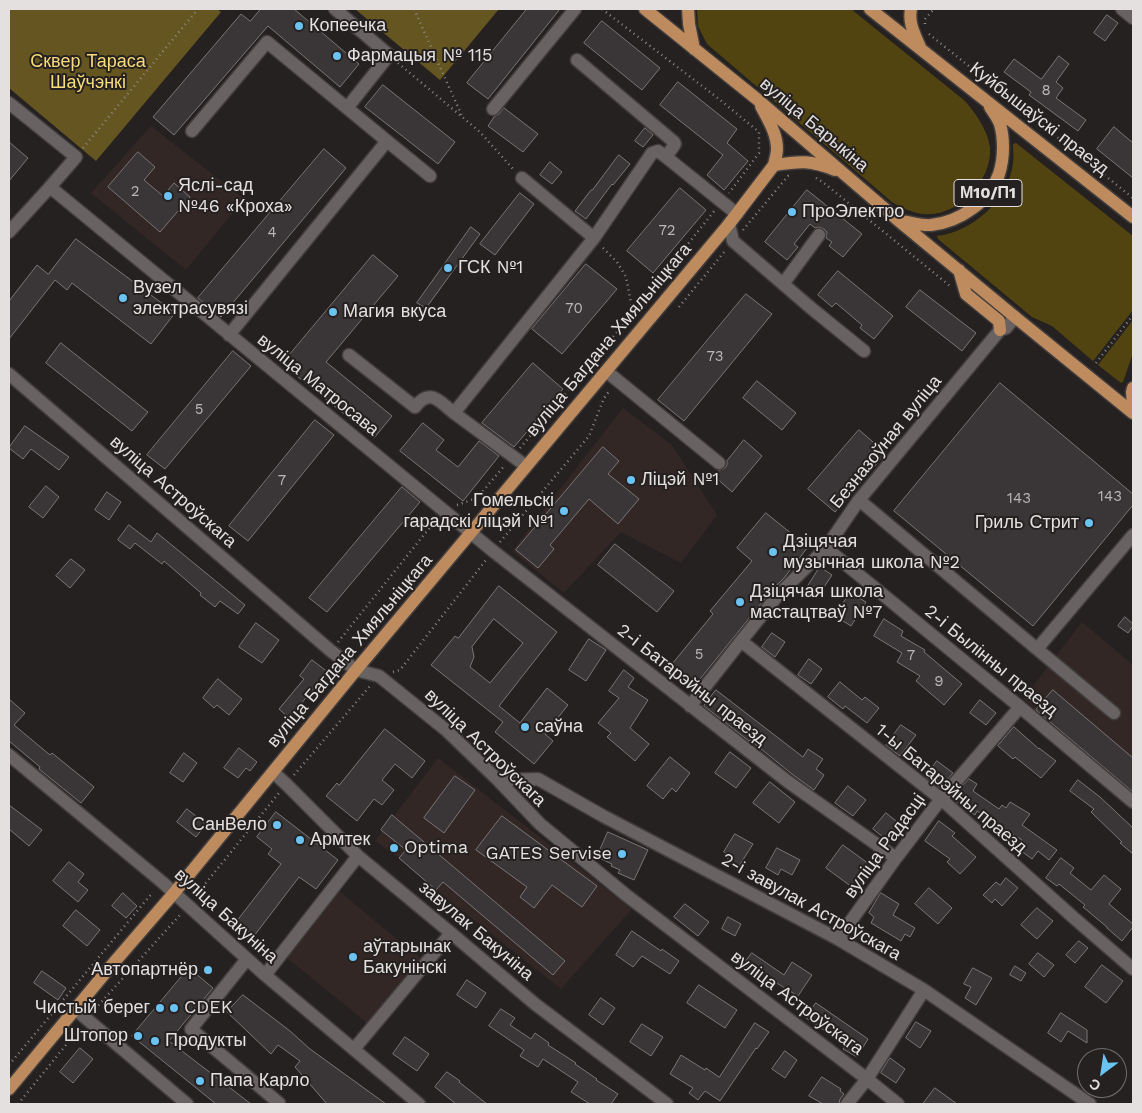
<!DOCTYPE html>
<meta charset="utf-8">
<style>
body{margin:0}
#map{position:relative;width:1142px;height:1113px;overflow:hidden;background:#252120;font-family:"Work Sans",sans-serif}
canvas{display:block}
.frame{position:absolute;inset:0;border:10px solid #e3e0df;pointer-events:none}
.north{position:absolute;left:1077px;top:1048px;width:50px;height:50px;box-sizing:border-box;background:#252120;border:1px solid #716d6c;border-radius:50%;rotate:211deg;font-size:14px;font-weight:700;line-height:20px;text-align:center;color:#e3e0df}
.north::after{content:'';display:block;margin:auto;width:18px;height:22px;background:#6ac3f1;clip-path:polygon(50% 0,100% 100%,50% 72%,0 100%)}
</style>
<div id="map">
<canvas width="1142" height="1113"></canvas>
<div class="frame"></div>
<div class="north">С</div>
</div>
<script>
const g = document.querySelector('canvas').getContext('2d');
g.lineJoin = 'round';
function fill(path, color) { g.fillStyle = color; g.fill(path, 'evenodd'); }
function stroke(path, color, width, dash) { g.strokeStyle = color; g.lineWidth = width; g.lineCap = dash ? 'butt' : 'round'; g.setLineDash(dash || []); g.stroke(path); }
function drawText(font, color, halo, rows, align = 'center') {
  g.font = font + ' "Work Sans",sans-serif'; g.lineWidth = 4; g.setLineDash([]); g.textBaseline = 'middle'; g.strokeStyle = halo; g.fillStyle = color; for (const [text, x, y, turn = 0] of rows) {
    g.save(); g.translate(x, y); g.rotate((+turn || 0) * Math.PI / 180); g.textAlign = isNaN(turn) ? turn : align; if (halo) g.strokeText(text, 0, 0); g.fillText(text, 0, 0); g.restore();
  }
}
const built = new Path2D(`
 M151 126 244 199 186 270 91 193Z
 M623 408 672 445 717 515 681 563 621 532 564 593 512 551Z
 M1082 622 1133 665V793L1023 699Z
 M438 758 632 909 561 989 436 890 399 858 375 841Z
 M339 891 420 958 367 1023 286 957Z`);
const green = new Path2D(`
 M697 9H851L965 101C976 114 988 130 990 148 992 181 958 217 924 214 912 213 903 208 892 202L707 44 698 26Z
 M1016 143 1133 236V310L1093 361 1052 326 1032 317 938 239 937 236C972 232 1009 200 1013 163 1014 157 1013 150 1013 144Z
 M1133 320V353L1123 382 1121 383 1098 365Z`);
const forest = new Path2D(`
 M9 9H217L221 12 96 161 9 88Z
 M355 9H499L440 80Z`);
const building = new Path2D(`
 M261 9H294L359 64 340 87 268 26 174 135 153 117 241 14 250 21Z
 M527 9H560L488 99 467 83Z
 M1107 15 1118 23 1105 41 1094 33Z
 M602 21 660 68 642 90 584 43Z
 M1059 56 1069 64 1056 82 1063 88 1056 98 1086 120 1078 131 1029 95 1031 92 1004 72 1014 59 1041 79Z
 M678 82 737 129 727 143 748 161 724 190 707 175 723 155 660 105Z
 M383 85 455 142 438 164 365 107Z
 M504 108 538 134 523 152 488 126 494 117 499 114Z
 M1114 127 1133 143V178L1097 149Z
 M645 128 653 135 643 147 635 141Z
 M9 142 28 158 9 181Z
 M324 149 346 168 221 317 198 298Z
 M138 152 155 167 144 180 163 196 174 183 190 197 160 232 108 187Z
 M619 155 630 164 613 185 612 184 586 219 575 211 591 190H592Z
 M550 162 562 172 552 184 540 175Z
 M680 188 706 210 653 273 627 251Z
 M807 190 862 234 843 257 829 246 832 242 826 238 827 232 824 229 819 227 815 228 810 224 794 244 798 247 787 260 765 242Z
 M520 193 534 204 495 255 480 244Z
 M471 227 480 234 426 308 417 303Z
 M76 239 175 313 151 344 72 283 67 290 55 280 9 339V301L37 265 48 274Z
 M373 255 398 276 326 362 392 416 374 438 282 364Z
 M586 264 617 289 562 354 532 329Z
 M838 271 893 316 874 339 860 328 862 325 836 303 832 307 818 295Z
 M920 290 976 333 962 351 906 307Z
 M746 294 772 314 684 421 658 400Z
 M61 343 148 412 132 431 46 363Z
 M233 351 251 366 165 469 147 455Z
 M533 363 563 389 514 447 482 423Z
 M757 381 796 413 782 430 743 398Z
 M1000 383 1133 494V505L1033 626 894 511Z
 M315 420 334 435 248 541 229 526Z
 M423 423 444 440 436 450 458 467 479 441 499 456 463 501 400 451Z
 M25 426 69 457 59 470 31 449 23 459 9 448Z
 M859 430 886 453 835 512 808 489Z
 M744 440 762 456 732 492 714 476 718 471 725 468 727 465V461Z
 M603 447 619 461 608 474 639 499 618 524 589 499 550 545 554 549 538 568 516 550Z
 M46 486 59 497 43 518 29 507Z
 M402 487 420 502 327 612 309 598Z
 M107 492 121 502 109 520 95 510Z
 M766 513 808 547 784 578 772 590 696 684 672 664 713 614 710 611 752 561 737 548Z
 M129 525 151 542 157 533 245 605 238 614 220 601 215 607 200 595 201 593 164 561 162 564 135 543 130 549 118 540Z
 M615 544 674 591 657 612 598 565Z
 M71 559 85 570 70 588 56 576Z
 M820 567 832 575 818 596 806 589Z
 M499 586 557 632 499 706 520 723 547 688 568 705 545 734 553 741 534 764 495 732 503 722 431 665 455 636 458 638ZM494 619 523 643 490 683 470 667 474 657 472 647Z
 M850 593 866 602 851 626 835 616Z
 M1125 617 1133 624V626L1128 633 1118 626Z
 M884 619 903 631 901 636 925 650 924 652 962 684 944 705 916 681 920 676 897 662 902 653 874 636Z
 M256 623 279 640 262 663 239 647Z
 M772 633 785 642 775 657 762 647Z
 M589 639 606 650 586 681 569 670Z
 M809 659 822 669 811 684 798 675Z
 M312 660 329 673 317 689 315 687 289 718 279 709 304 679 300 676Z
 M624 670 634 678 628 687 648 700 630 728 649 744 635 761 607 737 611 733 598 723 619 698 609 691Z
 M218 679 242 699 229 715 217 705 214 708 203 698Z
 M840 682 862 700 865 697 879 708 867 723 845 706 843 709 828 697Z
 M716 690 803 757 808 749 823 759 816 769 824 775 814 790 792 774 750 740 749 741 704 706Z
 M1053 690 1133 758V792L1036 710Z
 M9 699 25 713 14 725 50 755 52 753 94 787 81 803 39 769 40 767 9 741Z
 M980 700 996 713 986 725 970 713Z
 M901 725 916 735 900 756 886 745Z
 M1014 727 1039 749V748L1056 761 1041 778 1015 757 1013 759 998 746Z
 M385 729 425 761 412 778 395 764 382 780 394 790 382 805 374 799 357 821 326 796 337 783 339 785Z
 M239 748 257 762 250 771 246 768 238 778 224 768Z
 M730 752 751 768 736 788 715 773Z
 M184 753 197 763 183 782 170 773Z
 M670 757 690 773 676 792 672 788 663 799 647 786Z
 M937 761 953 773 940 788 926 777Z
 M455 776 475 790 444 833 424 818Z
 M969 779 977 784 973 791 999 809 1002 805 1006 808 1010 802 1030 814 1022 825 1057 850 1049 860 1038 851 1032 859 1016 847 1022 840 977 811 975 815 962 807 952 798Z
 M1078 780 1100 797 1133 828V854L1120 843 1122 842 1091 812 1094 809 1070 791Z
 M770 782 795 802 779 823 753 803Z
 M848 786 866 800 853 816 835 803Z
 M9 805 42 830 29 846 9 829Z
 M187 809 206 824 196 837 177 822Z
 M276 812 338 860 316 889 299 877 254 936 236 922 281 864 268 854 272 849 257 837Z
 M886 813 901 825 888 841 873 829Z
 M392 815 565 961 553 975 443 882 436 890 399 858 406 850 381 830Z
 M502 816 597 886 582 907 552 885 534 908 520 897 527 887 476 850Z
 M939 821 955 833 952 836 976 857 960 874 947 862 950 859 925 841Z
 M608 832 648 850 634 880 618 873 620 870 611 866 612 864 597 857Z
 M735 834 753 844 739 866 726 858 728 855 724 852Z
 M843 845 873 867 856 890 826 868Z
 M777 848 800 860 792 875 781 869 778 875 766 868Z
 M1061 858 1074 868 1070 873 1091 890 1104 875 1121 889 1109 904 1133 924V927L1122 941 1107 928V927L1083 907 1085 905 1059 884 1057 886 1046 878Z
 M69 862 84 874 78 882 88 890 78 902 53 881Z
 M1006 878 1018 888 1002 906 995 899 992 903 983 895 996 882 1000 885Z
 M929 888 952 908 938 924 915 904Z
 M123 893 137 906 126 918 112 906Z
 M881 893 899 904 893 915 915 928 910 937 905 934 901 941 871 923 874 917 869 913Z
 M685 904 709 922 698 936 674 917Z
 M1037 908 1053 921 1037 939 1021 925Z
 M76 910 100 930 87 946 63 926Z
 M728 917 741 924 735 936 722 929Z
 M632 931 661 951 662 949 679 961 670 974 642 956 633 967 616 955Z
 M1079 941 1088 948 1075 963 1066 955Z
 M752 953 784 975 792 962 812 975 798 996 765 976 761 982 741 968Z
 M1038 953 1054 965 1044 977 1029 964Z
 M1102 965 1123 981 1106 1003 1085 987Z
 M1015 966 1026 973 1021 981 1010 975Z
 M189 968 213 988 169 1041 251 1104H216L132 1036Z
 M973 968 992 978 976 1005 965 998 971 987 964 984Z
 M42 971 66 988 58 1000 34 983Z
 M467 980 486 993 476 1008 457 995Z
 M699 985 737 1010 725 1028 687 1003Z
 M243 995 290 1031 310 1049 386 1104H327L295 1067 300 1061 278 1045 271 1054 227 1012Z
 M601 998 615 1008 603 1025 589 1015Z
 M816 1003 868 1039 857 1057 843 1049 846 1045 806 1018Z
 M501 1009 515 1018 510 1025 531 1039 535 1033 549 1043 548 1045 576 1063 575 1064 597 1079 596 1080 618 1094 611 1104H590L571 1092 578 1082 543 1059 538 1067 520 1056 524 1050 489 1026Z
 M1061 1013 1087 1030V1043L1068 1031 1061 1042 1048 1033Z
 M916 1022 931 1031 920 1048 906 1038Z
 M755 1023 769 1032 757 1049 756 1048 720 1101 705 1091 698 1100 689 1093 693 1088 670 1074 681 1055 705 1070 706 1068 719 1077Z
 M642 1024 663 1037 651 1056 630 1042Z
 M405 1037 429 1054 417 1071 393 1054Z
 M80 1048 93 1059 73 1083 60 1072Z
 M785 1051 797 1060 785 1078 772 1069Z
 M890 1058 905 1069 896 1083 881 1073Z
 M447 1072 460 1081 459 1082 487 1104H456L435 1087Z
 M822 1077 841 1089 840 1091 844 1094 840 1099 839 1104H823L809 1096Z
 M935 1088 957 1104H923Z`);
const path = new Path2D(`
 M414 9 462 116
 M602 9 719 99 759 132V153L729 193
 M925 24V19L934 9
 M929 34 1133 198
 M398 63 480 132 513 169
 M83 148 198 9
 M816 178 824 183 950 286
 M743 230 788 176H790
 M603 248 617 262 626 277 633 313
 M679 307 725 251
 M1096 363 1133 315
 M520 448 633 313 715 210
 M457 505 477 498 505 465
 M500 542 589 436 604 398 610 390
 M338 642 427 531 437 520
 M393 672 400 670 486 560
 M294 775 370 686
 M196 895 279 793
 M95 1009 180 915
 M9 1065 153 892
 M18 1104 79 1029`);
const minor = new Path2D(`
 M335 9 389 55 347 108 387 141
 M1122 9 1133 18
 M577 60 674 142 675 144 666 157 737 214
 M9 103 76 157 50 187 9 232
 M493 109 575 9
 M192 131 267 42 347 108
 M522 178 594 238
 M50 187 493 551 787 781 896 858
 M729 224 733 241 811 308 864 351
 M783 284 819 235
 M229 335 387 141 430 176
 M349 355 415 407C430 387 440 402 454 413
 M606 371 719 463
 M9 374 331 651 356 670 379 676 446 730 498 780 540 824 626 895 867 1079 898 1104
 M526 466 454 413 594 238 652 153 658 151 666 157
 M859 500 1037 649 1133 535
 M826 548 1020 707 1133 802
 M741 641 941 799 1074 918 1133 969
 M1037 649 1114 713
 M690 706 741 641 778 595 826 548 859 500 1000 330 1006 328 1015 317
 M9 755 162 882 265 975 419 1104
 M273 772 286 784 358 856 451 933 535 1004 667 1104
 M498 780 538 779 603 816 838 939 924 990 1090 1104
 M838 939 896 858 941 799 1020 707
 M247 959 191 1029 279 1103
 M265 975 358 856
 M75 1009 187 1104
 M354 1049 451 933
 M847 1104 867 1079 924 990`);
const major = new Path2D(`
 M645 9 758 100 899 221 1015 317 1133 413
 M688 9 689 24 694 49
 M870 9 1133 217
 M911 9C908 23 915 35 920 47
 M761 106C768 120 777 133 777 149 777 154 775 160 774 165
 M774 165C800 161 811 160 835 170
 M901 221C910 222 922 226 931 225 960 222 990 201 999 174 1002 165 1003 156 1003 147 1003 139 1002 131 1000 124 998 118 993 112 990 107
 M959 270 966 294 999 321 1000 330
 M1133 388 1132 392 1133 406
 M9 1089 111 966 174 893 356 670 729 224 774 165`);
const markers = [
 [299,26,5,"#6ac3f1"],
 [337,56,5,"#6ac3f1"],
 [168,196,5,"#6ac3f1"],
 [792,212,5,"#6ac3f1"],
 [448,268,5,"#6ac3f1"],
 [123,298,5,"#6ac3f1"],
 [333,312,5,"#6ac3f1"],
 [631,480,5,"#6ac3f1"],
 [564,511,5,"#6ac3f1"],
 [1089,523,5,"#6ac3f1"],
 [773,552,5,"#6ac3f1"],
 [740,602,5,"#6ac3f1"],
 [525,727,5,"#6ac3f1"],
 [277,825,5,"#6ac3f1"],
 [300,840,5,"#6ac3f1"],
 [394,848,5,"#6ac3f1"],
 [622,854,5,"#6ac3f1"],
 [353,957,5,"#6ac3f1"],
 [208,970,5,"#6ac3f1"],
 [160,1008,5,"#6ac3f1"],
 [174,1008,5,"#6ac3f1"],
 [138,1036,5,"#6ac3f1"],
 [155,1041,5,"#6ac3f1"],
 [200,1081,5,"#6ac3f1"]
];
const numberNames = [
 ["8",1046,91],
 ["2",135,192],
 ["72",667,231],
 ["4",272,233],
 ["70",574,309],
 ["73",715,357],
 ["5",199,410],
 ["7",282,481],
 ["143",1110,497],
 ["143",1019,499],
 ["5",699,655],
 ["7",911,656],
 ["9",939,682]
];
const shields = [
 [988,193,68]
];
const shieldNames = [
 ["М10/П1",988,193]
];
const poiNames = [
 ["Копеечка",309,26],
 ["Фармацыя № 115",347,56],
 ["Яслі-сад",178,186],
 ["№46 «Кроха»",178,207],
 ["ПроЭлектро",802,212],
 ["ГСК №1",458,268],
 ["Вузел",133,288],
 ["электрасувязі",133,309],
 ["Магия вкуса",343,312],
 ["Ліцэй №1",641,480],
 ["Гомельскі",554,501,"right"],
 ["гарадскі ліцэй №1",554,522,"right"],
 ["Гриль Стрит",1079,523,"right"],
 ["Дзіцячая",783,542],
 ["музычная школа №2",783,563],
 ["Дзіцячая школа",750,592],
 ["мастацтваў №7",750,613],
 ["саўна",535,727],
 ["СанВело",267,825,"right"],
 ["Армтек",310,840],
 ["Optima",404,848],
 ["GATES Servise",612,854,"right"],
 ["аўтарынак",363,947],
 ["Бакунінскі",363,968],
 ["Автопартнёр",198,970,"right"],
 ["Чистый берег",150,1008,"right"],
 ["CDEK",184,1008],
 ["Штопор",128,1036,"right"],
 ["Продукты",165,1041],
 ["Папа Карло",210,1081]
];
const parkNames = [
 ["Сквер Тараса",88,62],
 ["Шаўчэнкі",88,83]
];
const streetNames = [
 ["Куйбышаўскі праезд",1039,119,38],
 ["вуліца Барыкіна",814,125,40],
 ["вуліца Багдана Хмяльніцкага",609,340,-50],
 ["вуліца Матросава",318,385,39],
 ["Безназоўная вуліца",886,442,-51],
 ["вуліца Астроўскага",173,492,41],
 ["вуліца Багдана Хмяльніцкага",350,651,-50],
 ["2-і Былінны праезд",991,661,39],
 ["2-і Батарэйны праезд",692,685,38],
 ["вуліца Астроўскага",485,748,44],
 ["1-ы Батарэйны праезд",951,789,40],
 ["вуліца Радасці",885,846,-54],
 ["2-і завулак Астроўскага",811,907,29],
 ["вуліца Бакуніна",226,916,42],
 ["завулак Бакуніна",476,931,40],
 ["вуліца Астроўскага",797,1003,37]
];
fill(built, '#322725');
fill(green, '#524411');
fill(forest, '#655621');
fill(building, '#3a3536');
stroke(building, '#7a7577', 1);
stroke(minor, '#413d3d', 15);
stroke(major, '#413d3d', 15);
stroke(path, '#8d8988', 2.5, [1, 4]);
stroke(minor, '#686362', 12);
stroke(major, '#bd8b5d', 12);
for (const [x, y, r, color] of markers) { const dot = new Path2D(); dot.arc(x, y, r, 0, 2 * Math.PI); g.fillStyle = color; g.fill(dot); stroke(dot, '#252120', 2); }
drawText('15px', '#b9b5b5', null, numberNames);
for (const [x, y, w] of shields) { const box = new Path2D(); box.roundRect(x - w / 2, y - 13.5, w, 27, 4); g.fillStyle = '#252120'; g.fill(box); stroke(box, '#e3e0df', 1); }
drawText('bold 16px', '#e3e0df', null, shieldNames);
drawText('18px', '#e3e0df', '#252120', poiNames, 'left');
drawText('18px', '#f9dc79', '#252120', parkNames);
drawText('18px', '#e3e0df', '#252120', streetNames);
</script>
